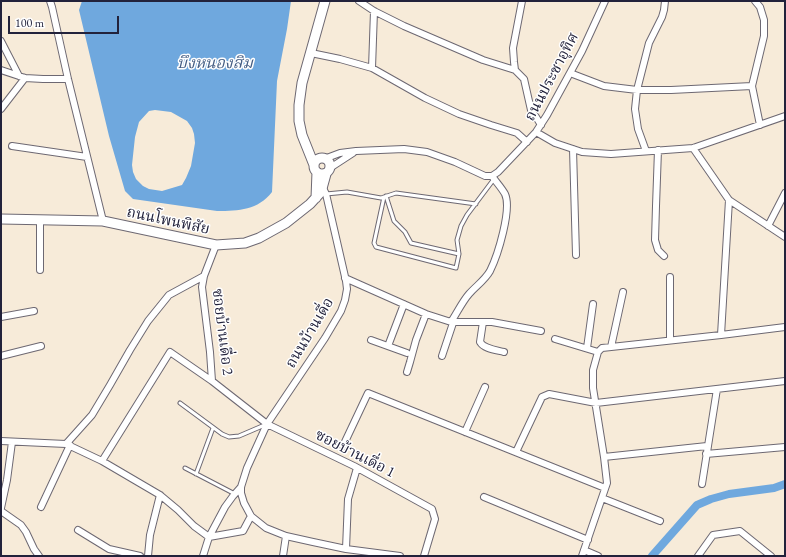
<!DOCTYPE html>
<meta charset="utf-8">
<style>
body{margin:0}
#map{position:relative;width:786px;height:557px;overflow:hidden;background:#f7ebd9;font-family:"EB Garamond",serif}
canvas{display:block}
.frame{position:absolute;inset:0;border:2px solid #22223b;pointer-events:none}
.scale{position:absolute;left:8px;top:16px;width:111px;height:18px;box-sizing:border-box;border:2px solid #22223b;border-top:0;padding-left:5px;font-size:12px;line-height:14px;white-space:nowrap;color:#22223b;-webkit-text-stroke:3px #fff;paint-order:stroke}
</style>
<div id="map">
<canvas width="786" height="557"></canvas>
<div class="frame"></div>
<div class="scale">100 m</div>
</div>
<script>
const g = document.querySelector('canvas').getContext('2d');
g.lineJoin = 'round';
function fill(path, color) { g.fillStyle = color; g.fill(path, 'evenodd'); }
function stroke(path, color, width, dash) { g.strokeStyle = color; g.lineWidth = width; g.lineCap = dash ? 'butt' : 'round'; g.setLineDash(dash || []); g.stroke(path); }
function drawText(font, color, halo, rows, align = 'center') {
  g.font = font + ' "EB Garamond","Noto Serif Thai",serif'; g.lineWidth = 3; g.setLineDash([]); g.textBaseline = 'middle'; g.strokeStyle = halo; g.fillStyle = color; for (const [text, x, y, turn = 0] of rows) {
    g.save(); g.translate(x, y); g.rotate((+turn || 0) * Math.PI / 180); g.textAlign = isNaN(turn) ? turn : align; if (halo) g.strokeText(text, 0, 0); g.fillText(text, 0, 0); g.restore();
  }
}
const water = new Path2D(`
 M82 1H291L287 29 277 81 272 192C258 210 239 211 217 211L133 199 125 191 109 136 79 10ZM155 110 171 112 187 121 192 128 194 134 195 143 191 166 186 178 182 185 162 191 149 189 143 186 136 179 133 172 132 165 135 137 139 122 149 111Z`);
const canal = new Path2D(`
 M652 556 697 505 711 499 729 494 774 488 785 484`);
const lane = new Path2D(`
 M326 194 347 192 381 198 396 193 476 204
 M386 196 394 221 405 232 411 243 459 254
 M384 197 374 243 376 247 456 268 459 254 457 240 461 226 467 215 494 179
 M180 403 222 434 229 437 239 436 267 424
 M185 468 235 494
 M196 474 213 428`);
const street = new Path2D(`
 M50 1 52 7 68 79 103 221
 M359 1 374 11 404 26 483 60 515 70
 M522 1 513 48 514 62 515 70 524 79 531 110 536 117 541 125
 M755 1 760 7 764 20V36L752 86 760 125
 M1 41 19 76
 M311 53 340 59 372 68 425 98 459 114 491 125 517 133 527 142
 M372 68 374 11
 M1 70 25 78 43 79H68
 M570 73 604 86 637 90H671L752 86
 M1 109 25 78
 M536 132 555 143 582 152 611 154 693 148 785 116
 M12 146 87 157
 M693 148 729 200 785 237
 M573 149 576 255
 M658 150 656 206 655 240 658 250 664 256
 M646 151 638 129 635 109 637 90 649 43 662 17 664 10 665 1
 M324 159 340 153 356 151 404 149 427 152 455 162 485 176H492L498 172 536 132 547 115 582 51 605 1
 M330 168 353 153
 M322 186 326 194 346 281 347 289 345 300 341 311 325 338 267 424 247 468 241 487V493L244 503 251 516 266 528 286 536 313 542 346 549 400 556
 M768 226 785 193
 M216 245 204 276 202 287 210 352 212 381 267 424 354 466 432 509 435 519 424 556
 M40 270V219
 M345 278 426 314 451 322H492L541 331
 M1 317 34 311
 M451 322C457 313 462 302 469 294 476 286 485 280 490 271 498 255 512 209 505 194 501 187 496 182 492 176
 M483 322 480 342C484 349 496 350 504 352
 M721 335 785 327
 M555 339 598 352
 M371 340 407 353
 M670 340V277
 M388 346 404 304
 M611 347 623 292
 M587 348 593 304
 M1 356 41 346
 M442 356 453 323
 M407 372 410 362 416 340 426 314
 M465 432 485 387
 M1 441 66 444 92 415 110 385 130 350 148 321 169 295 204 276
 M66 444 102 461 160 495 178 510 194 526 209 537 243 531 251 516
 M343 446 368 393 605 488
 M516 452 542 397 549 394 596 403 785 381
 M706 454 785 447
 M604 457 707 446
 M102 461 170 352 212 381
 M702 484 717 389
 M484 497 588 540
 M602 498 660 521
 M41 507 70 445
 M1 508 7 480 12 442
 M1 511 21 525 26 532 34 549 39 556
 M78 530 109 549 140 556
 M346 549 348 499 357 468
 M584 550 598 556
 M148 556 150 535 160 495
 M203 556 209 537 225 507 233 496 241 487
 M283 556 286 536
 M582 556 607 483 604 457 593 388V370L598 352 602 348 721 335 729 200
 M698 556 713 535 740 531 771 556`);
const secondary = new Path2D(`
 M314 166a8 8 0 1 1 16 0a8 8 0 1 1-16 0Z
 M314 165 302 135 299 121V105L302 83 325 1
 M316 198 317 172
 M1 219 103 221 216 245 245 243 259 238 286 223 310 204 321 192 326 174`);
const streetNames = [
 ["ถนนประชาอุทิศ",552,77,-62],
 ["ถนนโพนพิสัย",168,221,12],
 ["ซอยบ้านเดื่อ 2",222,332,83],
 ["ถนนบ้านเดื่อ",310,333,-59],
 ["ซอยบ้านเดื่อ 1",355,454,27]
];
const waterNames = [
 ["บึงหนองสิม",215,64]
];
fill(water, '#6fa8de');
stroke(canal, '#6fa8de', 8);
stroke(lane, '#6d6872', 5);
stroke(street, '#6d6872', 8);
stroke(secondary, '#6d6872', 11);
stroke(lane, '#fff', 3);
stroke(street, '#fff', 6);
stroke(secondary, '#fff', 9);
drawText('15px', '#22223b', '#fff', streetNames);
drawText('italic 16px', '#455e84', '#fff', waterNames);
</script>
